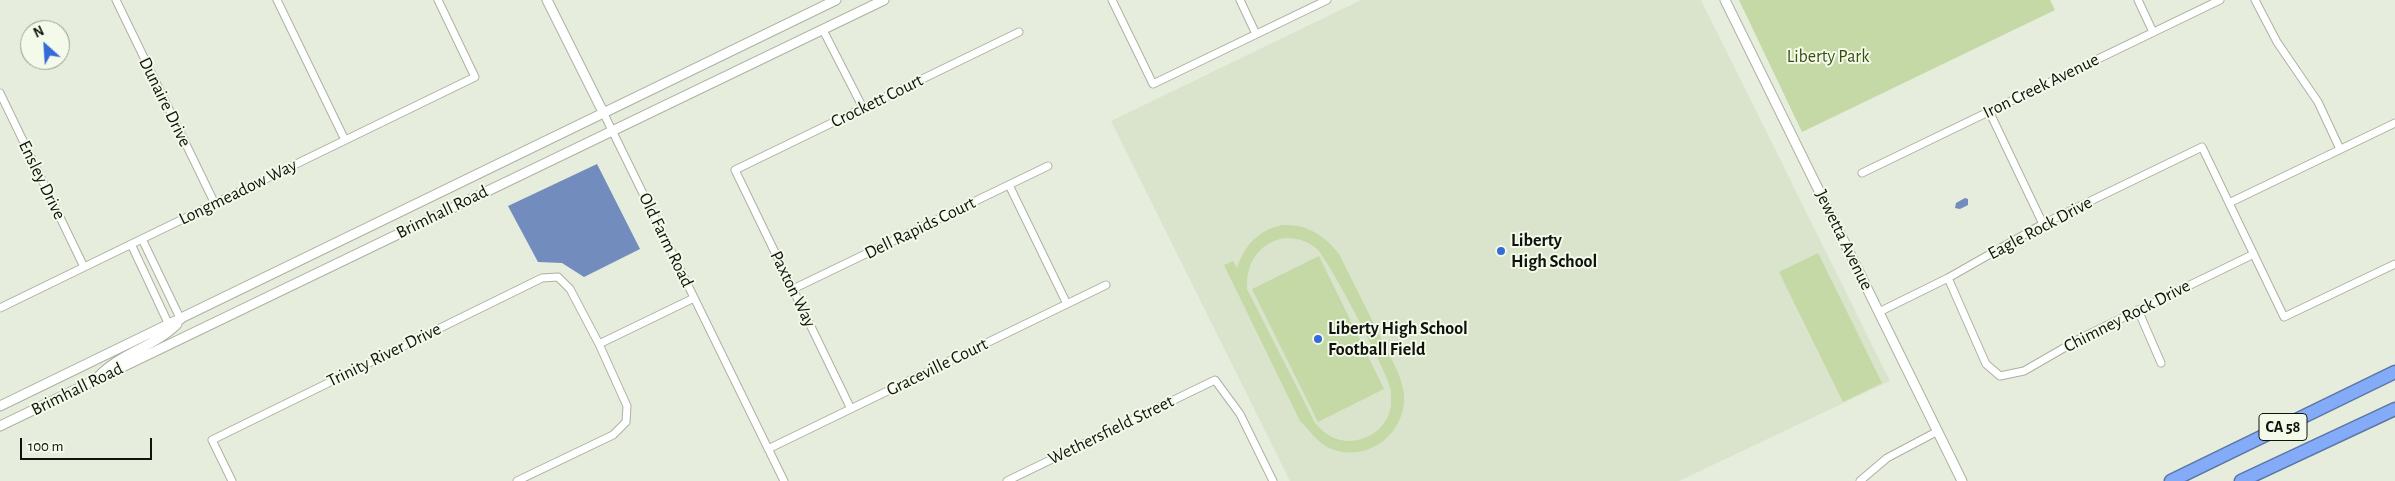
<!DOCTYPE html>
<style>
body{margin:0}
#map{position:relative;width:2395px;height:481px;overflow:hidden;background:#e6eddc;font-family:"Alegreya Sans",sans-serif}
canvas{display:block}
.north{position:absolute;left:20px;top:20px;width:50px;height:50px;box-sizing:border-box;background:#f3fae9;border:1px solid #989e91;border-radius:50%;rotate:334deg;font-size:14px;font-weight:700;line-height:20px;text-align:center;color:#10130d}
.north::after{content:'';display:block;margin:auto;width:18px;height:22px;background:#356ad9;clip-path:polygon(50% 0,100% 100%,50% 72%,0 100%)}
.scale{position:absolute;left:20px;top:438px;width:132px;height:22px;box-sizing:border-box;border:2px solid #10130d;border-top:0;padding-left:6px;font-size:15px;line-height:18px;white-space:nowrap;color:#10130d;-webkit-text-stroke:4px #f3fae9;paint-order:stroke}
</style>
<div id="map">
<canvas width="2395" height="481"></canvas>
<div class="north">N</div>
<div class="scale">100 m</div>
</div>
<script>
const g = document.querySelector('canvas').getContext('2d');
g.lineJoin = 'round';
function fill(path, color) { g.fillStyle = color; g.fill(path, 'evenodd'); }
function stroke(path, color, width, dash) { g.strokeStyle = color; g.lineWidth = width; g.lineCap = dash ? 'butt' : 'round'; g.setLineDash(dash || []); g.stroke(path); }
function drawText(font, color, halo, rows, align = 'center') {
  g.font = font + ' "Alegreya Sans",sans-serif'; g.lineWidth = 4; g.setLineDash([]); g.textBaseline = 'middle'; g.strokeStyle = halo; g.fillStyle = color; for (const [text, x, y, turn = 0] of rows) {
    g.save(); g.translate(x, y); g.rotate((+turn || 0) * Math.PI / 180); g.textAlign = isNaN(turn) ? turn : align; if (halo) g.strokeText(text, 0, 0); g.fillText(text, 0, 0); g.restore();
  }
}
const built = new Path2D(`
 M1361 0H1701L1890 381 1679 481H1290L1111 121Z`);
const green = new Path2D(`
 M1739 0H2050L2055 10 1802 132Z
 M1283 225C1307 224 1324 235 1339 254L1398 372C1401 382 1405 391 1404 402 1401 440 1361 464 1327 447 1315 440 1309 429 1300 421L1224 265 1233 261 1237 268C1245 245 1258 230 1283 225ZM1285 238C1297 238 1308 241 1317 249 1329 260 1386 370 1390 387 1391 391 1391 395 1391 399 1393 429 1359 450 1332 437 1325 434 1320 428 1315 423L1247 289C1246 263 1258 243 1285 238Z
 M1818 253 1882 383 1843 402 1779 272Z
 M1319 256 1384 389 1318 422 1252 289Z`);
const water = new Path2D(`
 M597 164 640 249 584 277 562 263 538 262 508 206Z
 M1965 198 1968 199V205L1960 209 1955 208 1956 203Z`);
const minor = new Path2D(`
 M116 0 215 204
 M277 0 345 140
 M1112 0 1153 84 1327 0
 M1240 0 1256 34
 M2138 0 2153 32
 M2255 0 2277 42 2318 102 2340 149
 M823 30 863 108
 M0 93 84 267
 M1989 111 2043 224
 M603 112 784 481
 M1862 173 2220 0
 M1009 185 1067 304
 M2229 203 2395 123
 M142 239 181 320
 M131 244 169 325
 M1948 278 1986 364 2000 376 2024 371 2083 337 2254 254
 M793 289 1048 166
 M0 308 475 77 438 0
 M2138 310 2161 363
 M1879 312 1948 278 2043 224 2202 147 2284 317 2395 264
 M599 344 694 298
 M851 409 735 170 1019 32
 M768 449 1106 285
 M232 481 212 440 542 278 558 277 570 289 599 344 627 406 626 422 613 435 517 481
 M1007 481 1215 380 1240 414 1273 481
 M1860 481 1887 458 1938 431`);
const tertiary = new Path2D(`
 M547 0 603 112
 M1725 0 1962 481
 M99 376C121 353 154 347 177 324
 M0 406 836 0
 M0 426 884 0`);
const motorway = new Path2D(`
 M2171 481 2395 372
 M2241 481 2395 409`);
const markers = [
 [1501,251,5,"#356ad9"],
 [1318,339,5,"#356ad9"]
];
const shields = [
 [2283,427,48]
];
const shieldNames = [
 ["CA 58",2283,427]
];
const parkNames = [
 ["Liberty Park",1828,57]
];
const streetNames = [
 ["Iron Creek Avenue",2041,86,-26],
 ["Crockett Court",877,101,-26],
 ["Dunaire Drive",165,102,64],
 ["Ensley Drive",42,180,64],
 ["Longmeadow Way",238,192,-26],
 ["Brimhall Road",442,212,-26],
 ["Dell Rapids Court",920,228,-26],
 ["Eagle Rock Drive",2040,228,-28],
 ["Old Farm Road",666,240,64],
 ["Jewetta Avenue",1844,240,64],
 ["Paxton Way",793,289,64],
 ["Chimney Rock Drive",2127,316,-27],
 ["Trinity River Drive",384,355,-26],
 ["Graceville Court",937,367,-26],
 ["Brimhall Road",77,389,-26],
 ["Wethersfield Street",1111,430,-26]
];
const poiNames = [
 ["Liberty",1511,241],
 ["High School",1511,262],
 ["Liberty High School",1328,329],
 ["Football Field",1328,350]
];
fill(built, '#dae4cc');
fill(green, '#c4d9a5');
fill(water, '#728cbe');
stroke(minor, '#abb2a2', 9);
stroke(tertiary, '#abb2a2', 11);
stroke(motorway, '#5b76a6', 15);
stroke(minor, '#fff', 7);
stroke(tertiary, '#fff', 9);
stroke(motorway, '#83abf8', 12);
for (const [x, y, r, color] of markers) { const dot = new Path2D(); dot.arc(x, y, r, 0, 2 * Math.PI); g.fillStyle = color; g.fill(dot); stroke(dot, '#f3fae9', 2); }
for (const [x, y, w] of shields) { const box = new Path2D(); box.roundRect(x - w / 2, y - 13.5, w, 27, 4); g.fillStyle = '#f3fae9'; g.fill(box); stroke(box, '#10130d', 1); }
drawText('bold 16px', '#10130d', null, shieldNames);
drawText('18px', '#3b4e10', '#f3fae9', parkNames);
drawText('18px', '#10130d', '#f3fae9', streetNames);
drawText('bold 18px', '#10130d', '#f3fae9', poiNames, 'left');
</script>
